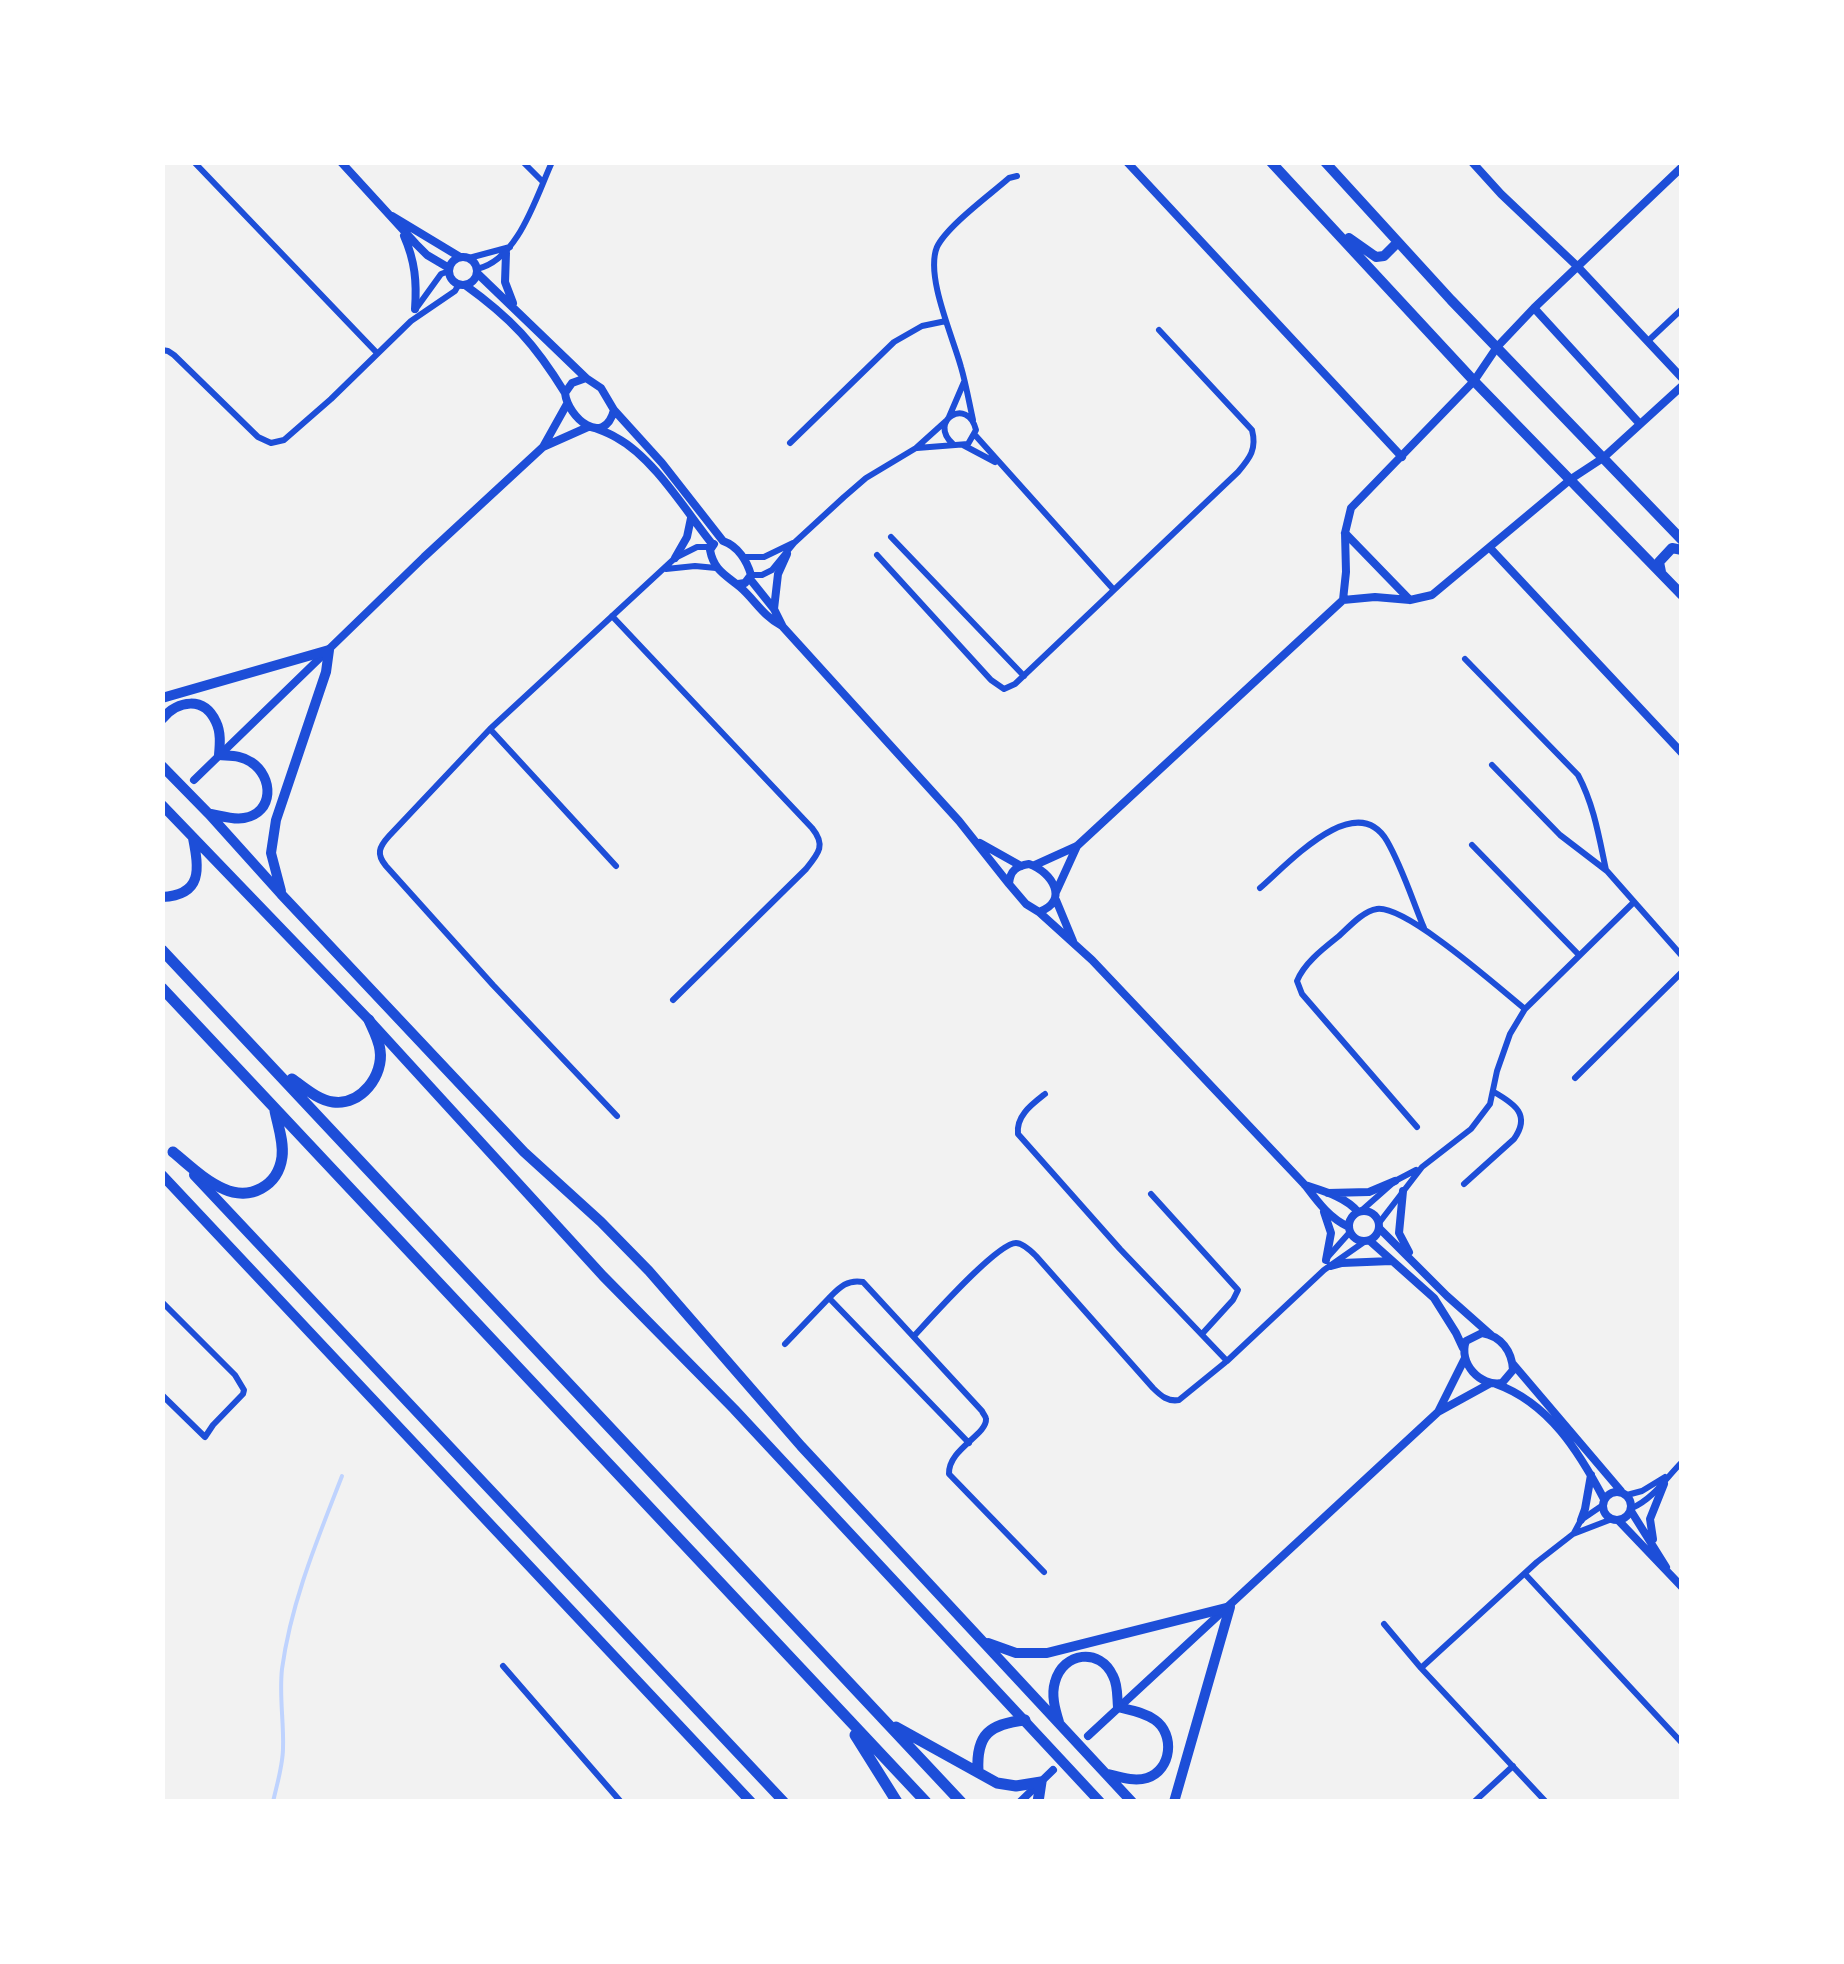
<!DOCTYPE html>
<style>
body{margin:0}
#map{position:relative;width:1844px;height:1964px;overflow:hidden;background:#f2f2f2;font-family:Overpass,sans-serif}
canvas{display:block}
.frame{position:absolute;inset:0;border:165px solid #fff;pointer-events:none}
</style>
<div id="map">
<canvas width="1844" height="1964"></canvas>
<div class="frame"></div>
</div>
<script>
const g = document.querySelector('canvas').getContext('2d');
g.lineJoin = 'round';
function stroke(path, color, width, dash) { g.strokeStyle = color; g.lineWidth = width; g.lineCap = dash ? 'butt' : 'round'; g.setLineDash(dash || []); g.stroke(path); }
const stream = new Path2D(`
 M273 1802C277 1784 283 1765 283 1748 284 1722 279 1696 282 1669 291 1602 318 1538 342 1476`);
const minor = new Path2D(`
 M194 162 377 353
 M523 162 543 182
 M469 258 510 247
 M477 269C518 260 536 197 552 162
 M415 310 441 274 449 271
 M1648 341 1682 309
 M162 350 168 351 174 355 258 437 271 443 284 440 331 399 411 321 455 291 459 284
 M949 417 964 382
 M973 420C969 402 966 384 961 367 953 337 925 276 937 247 947 226 991 194 1009 178L1017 176
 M975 435 1114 590
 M790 443 894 342 922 326 946 321
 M963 445 995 462
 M917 448 968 444 976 430C968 396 927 421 953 444
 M891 537 1024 676
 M877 555 991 680 1004 689 1015 684 1238 472C1250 458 1257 449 1252 430L1159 330
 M744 557H764L793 543
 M666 569 695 566 716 568
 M751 575H762L772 570 794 543 844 497 866 478 916 448 946 421
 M612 616 812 828C826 845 819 853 806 869L673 1000
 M1465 659 1578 775C1594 805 1599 837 1606 870
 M490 729 616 866
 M1492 765 1560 835 1607 871 1682 956
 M1472 845 1579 955
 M1260 888C1288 864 1356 788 1387 841 1402 867 1412 899 1424 928
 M1575 1078 1682 972
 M1045 1094C1031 1105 1016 1116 1018 1134L1120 1249 1227 1361
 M617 1116 493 985 386 866C376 854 379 847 389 836L490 729 675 558 697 547H711
 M1417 1127 1302 994 1297 981C1304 963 1324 948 1339 936 1349 927 1363 911 1377 909 1406 905 1499 988 1525 1009
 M1464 1184 1514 1139C1531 1115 1515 1104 1494 1092
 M1151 1194 1238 1290 1233 1300 1202 1334
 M1361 1211 1395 1181 1416 1170
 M1379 1223 1422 1167 1471 1129 1490 1104 1497 1071 1510 1034 1525 1009 1634 902
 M1326 1259 1350 1232
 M162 1302 235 1375 244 1390 243 1394 213 1425 205 1437 162 1395
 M914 1336C930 1319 997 1243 1016 1243 1023 1243 1031 1251 1036 1256L1153 1388C1161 1396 1168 1402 1179 1400L1227 1361 1324 1270 1364 1242
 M785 1344 829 1298
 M969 1443 829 1298C839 1288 847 1279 863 1282L982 1411C983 1414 986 1416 986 1419 987 1435 948 1449 949 1474L1044 1572
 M1627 1495 1642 1491 1665 1477
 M1632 1508C1654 1498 1665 1479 1682 1462
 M1574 1533 1581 1520 1603 1505
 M1525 1574 1682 1743
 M1384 1624 1421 1668 1546 1802
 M503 1666 621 1802
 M1421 1668 1537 1562 1573 1534 1612 1519
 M1474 1802 1513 1766`);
const tertiary = new Path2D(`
 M341 162 416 244 427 255 449 268
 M1127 162 1402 457
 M1472 162 1501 194 1578 267 1682 378
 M392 216 460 257
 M404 236C415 261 417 282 415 309
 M506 253 505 282 513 303
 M449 271a14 14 0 1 1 28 0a14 14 0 1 1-28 0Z
 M477 273 586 378
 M465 285C511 318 535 344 565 393
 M1534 308 1640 424
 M586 378 601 388 614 410C604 448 568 418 565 393L572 383Z
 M614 410 662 463 723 541C738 546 747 561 751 575L745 583 738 584
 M595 428C603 431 611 434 617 438 654 458 687 513 713 545
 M543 447 588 427
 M1345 533 1410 600
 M714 544 710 550C714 571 726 575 740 587 755 600 763 616 782 626
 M1490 548 1682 753
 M675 558 687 537 691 518
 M750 579 774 609 783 627 959 821 1009 884
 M1343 600 1346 572 1345 533 1351 508 1474 381 1497 347 1534 308 1682 167
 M1343 600 1375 597 1410 600 1432 595 1571 479 1603 458 1682 386
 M774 609 778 574 787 554
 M194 780 424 557 543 447 567 404
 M980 843 1021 866
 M1029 864C1052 872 1070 901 1039 912L1026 904 1009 884C1010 870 1017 866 1029 864Z
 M1035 865 1077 846 1343 600
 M1056 892 1077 846
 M1056 900 1073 941
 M1039 912 1092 960 1305 1185C1317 1201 1330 1219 1349 1227
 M1305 1185C1323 1191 1346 1197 1358 1212
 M1403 1191 1399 1233 1409 1252
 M1328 1193 1369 1192 1395 1181
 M1349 1226a15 15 0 1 1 30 0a15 15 0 1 1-30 0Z
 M1324 1212 1331 1233 1326 1260
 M1379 1228 1447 1296 1491 1335
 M1370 1241 1434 1298 1456 1333 1463 1348
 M1331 1266 1342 1263 1391 1261
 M1482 1333C1501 1336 1512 1351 1513 1370L1502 1383C1480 1387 1458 1363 1466 1341Z
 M1513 1364 1621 1491
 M1496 1384C1549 1403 1579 1452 1604 1499
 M1438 1412 1465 1358
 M1603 1506a14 14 0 1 1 28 0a14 14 0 1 1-28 0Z
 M1631 1511 1666 1567
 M1581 1520 1585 1509 1591 1475
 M1618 1520 1682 1587
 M1653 1539 1650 1519 1664 1484
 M1088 1736 1438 1412 1489 1384
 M1020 1802 1053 1770`);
const primary = new Path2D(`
 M1271 162 1474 381 1682 595
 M1325 162 1451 300 1682 540
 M1349 238 1376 257 1384 256 1398 242
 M1661 572 1659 562 1672 548 1682 550
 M162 698 329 650 326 672 276 820 271 853 281 891
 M162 719C178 700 204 696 216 722 221 732 220 744 219 755 231 756 241 755 251 762 274 777 274 813 244 818 233 820 222 816 211 814
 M162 766 209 814 281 894 524 1152 601 1222 649 1271 801 1446 1132 1802
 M162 805 369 1020 603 1276 734 1409 1100 1802
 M162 897C203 895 199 869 193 838
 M162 1175 751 1802
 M194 1175 784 1802
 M988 1643 1016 1653H1047L1230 1607
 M1059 1722C1055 1709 1051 1695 1055 1682 1063 1652 1100 1647 1113 1676 1118 1685 1117 1697 1118 1707 1130 1710 1144 1712 1155 1720 1175 1734 1172 1770 1147 1778 1134 1782 1120 1777 1108 1774
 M1174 1802 1230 1607`);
const trunk = new Path2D(`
 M162 950 961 1802
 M162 988 926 1802
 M292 1079C305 1088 318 1100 333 1102 361 1106 384 1075 380 1050 379 1040 373 1029 369 1020
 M173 1152C189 1165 205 1181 224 1189 250 1201 278 1186 282 1157 284 1142 278 1126 275 1111
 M896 1727 997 1783 1016 1786 1041 1782 1038 1802
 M855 1735 897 1802
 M978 1771C976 1734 990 1724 1025 1720`);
stroke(stream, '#bfd3fe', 4);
stroke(minor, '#1d4ed8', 6);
stroke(tertiary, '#1d4ed8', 8);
stroke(primary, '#1d4ed8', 10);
stroke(trunk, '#1d4ed8', 11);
</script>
